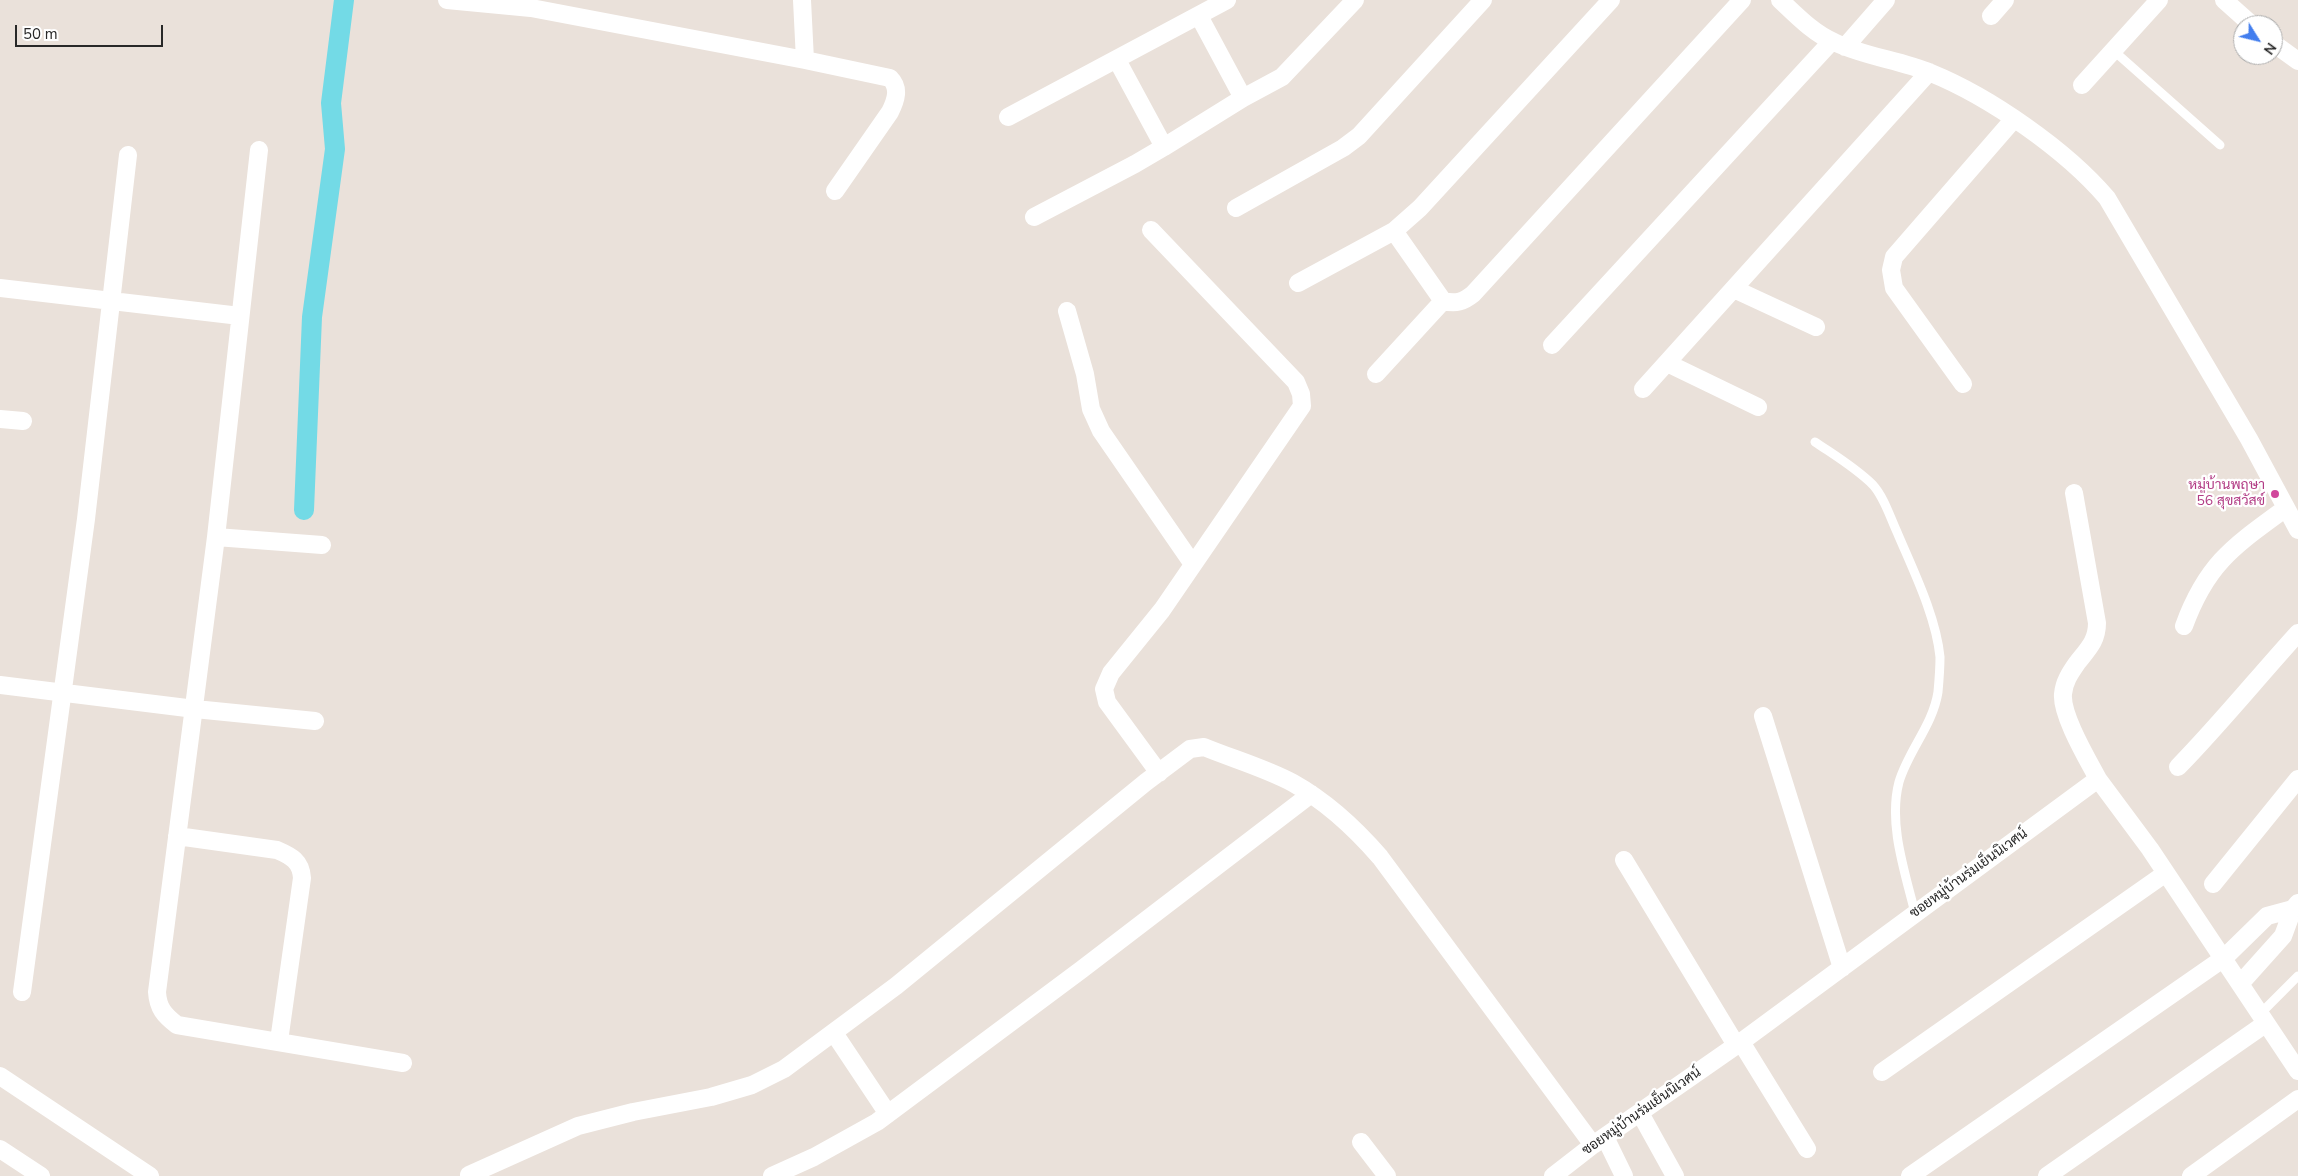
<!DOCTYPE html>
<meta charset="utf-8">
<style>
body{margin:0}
#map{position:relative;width:2298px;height:1176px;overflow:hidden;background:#eae1da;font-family:"Nunito Sans",sans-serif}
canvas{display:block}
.north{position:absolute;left:2233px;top:15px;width:50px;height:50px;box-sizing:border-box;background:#fff;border:1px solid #a9a9a9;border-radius:50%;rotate:126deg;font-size:14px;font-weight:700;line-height:20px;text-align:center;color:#282828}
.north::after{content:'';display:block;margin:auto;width:18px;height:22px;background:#437eee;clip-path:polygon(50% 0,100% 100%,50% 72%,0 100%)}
.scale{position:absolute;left:15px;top:25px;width:148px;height:22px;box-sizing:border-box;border:2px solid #282828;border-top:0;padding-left:6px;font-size:15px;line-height:18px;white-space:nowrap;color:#282828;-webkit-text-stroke:4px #fff;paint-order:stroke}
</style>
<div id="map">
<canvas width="2298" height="1176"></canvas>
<div class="north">N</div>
<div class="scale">50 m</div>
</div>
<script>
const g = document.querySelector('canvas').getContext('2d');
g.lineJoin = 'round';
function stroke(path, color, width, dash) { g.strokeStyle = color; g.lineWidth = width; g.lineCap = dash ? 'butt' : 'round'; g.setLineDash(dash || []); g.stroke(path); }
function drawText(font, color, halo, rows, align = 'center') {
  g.font = font + ' "Nunito Sans",Sarabun,sans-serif'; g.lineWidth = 4.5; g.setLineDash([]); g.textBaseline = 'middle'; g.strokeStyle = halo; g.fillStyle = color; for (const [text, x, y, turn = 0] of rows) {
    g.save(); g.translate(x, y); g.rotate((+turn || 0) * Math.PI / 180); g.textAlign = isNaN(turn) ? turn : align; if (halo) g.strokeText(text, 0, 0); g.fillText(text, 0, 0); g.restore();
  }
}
const canal = new Path2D(`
 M304 510 312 317 335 149 331 103 344 0`);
const service = new Path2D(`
 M2114 51 2220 145
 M1815 442C1834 455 1856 468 1873 485 1884 497 1890 517 1897 532 1913 570 1936 616 1940 657 1940 668 1939 681 1938 692 1933 725 1908 751 1899 782 1888 824 1905 872 1915 913
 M2260 1014 2298 976`);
const minor = new Path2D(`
 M447 0 531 8 805 60
 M802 0 805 60 890 78C900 88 896 100 890 112L835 191
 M1611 0 1420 208 1394 231 1443 301C1456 304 1463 302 1473 294L1742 0
 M1780 0C1796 15 1813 33 1834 42 1865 57 1900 60 1931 73 1990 97 2066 150 2107 198L2249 439 2298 530
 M2224 0 2252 25
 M1199 16 1243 98
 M1991 16 2005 0
 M2273 43 2298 61
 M1845 47 1886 0
 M1117 60 1164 147 1243 98 1282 77 1355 0
 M2082 85 2159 0
 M1008 117 1227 0
 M259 150 216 537 157 992C158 1008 164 1015 177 1025L403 1063
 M1236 208 1343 148 1359 136 1483 0
 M1034 217 1135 164 1164 147
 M1151 230 1296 382 1301 394 1302 406 1162 610 1111 673 1104 689 1107 702 1159 773
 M1298 283 1394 231
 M0 288 240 316
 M1734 289 1816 327
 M1067 311 1085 374 1091 409 1101 431 1192 563
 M1552 345 1831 42
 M1667 363 1758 407
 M1376 374 1443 301
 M1963 384 1894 288 1891 270 1894 257 2013 120
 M1643 389 1929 72
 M0 419 23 421
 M2074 493 2097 623C2097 641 2088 649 2077 663 2070 673 2064 682 2063 694 2061 715 2088 760 2098 779
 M216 537 322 545
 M2184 626C2207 563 2234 546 2286 508
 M0 685 195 709 315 721
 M1763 716 1842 968
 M2178 767C2220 724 2258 677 2298 633
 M177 836 277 850C291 856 301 861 302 878L279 1041
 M1624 860 1736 1045
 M2213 884 2298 779
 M2240 984 2283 936 2293 909 2298 903
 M22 992 86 519 128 155
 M834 1033 888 1114
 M1741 1042 1807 1149
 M1882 1072 2166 873
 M0 1076 150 1176
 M1640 1113 1675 1176
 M1605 1137 1624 1176
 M1361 1142 1387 1176
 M0 1149 41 1176
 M469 1175 578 1126 633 1112 711 1097 752 1085 784 1069 896 986 1146 782 1190 749 1204 747C1233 759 1265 768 1293 783 1327 802 1354 827 1380 857L1593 1145
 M772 1176 814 1157 877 1122 1081 970 1311 794
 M1553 1176 1593 1145 1741 1042 2098 779 2150 849 2298 1071
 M1910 1176 2224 958 2267 916 2293 909
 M2047 1176 2265 1024
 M2191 1176 2298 1099`);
const markers = [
 [2275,494,5,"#d1479c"]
];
const hotelNames = [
 ["หมู่บ้านพฤษา",2265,486],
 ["56 สุขสวัสข์",2265,502]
];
const streetNames = [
 ["ซอยหมู่บ้านร่มเย็นนิเวศน์",1969,874,-36],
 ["ซอยหมู่บ้านร่มเย็นนิเวศน์",1642,1112,-35]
];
stroke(canal, '#73dae6', 20);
stroke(service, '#fff', 9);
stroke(minor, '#fff', 18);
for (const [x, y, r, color] of markers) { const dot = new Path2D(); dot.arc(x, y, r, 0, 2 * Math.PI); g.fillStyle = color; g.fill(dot); stroke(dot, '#fff', 2); }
drawText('14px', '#b23c85', '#fff', hotelNames, 'right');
drawText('14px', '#282828', '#fff', streetNames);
</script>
